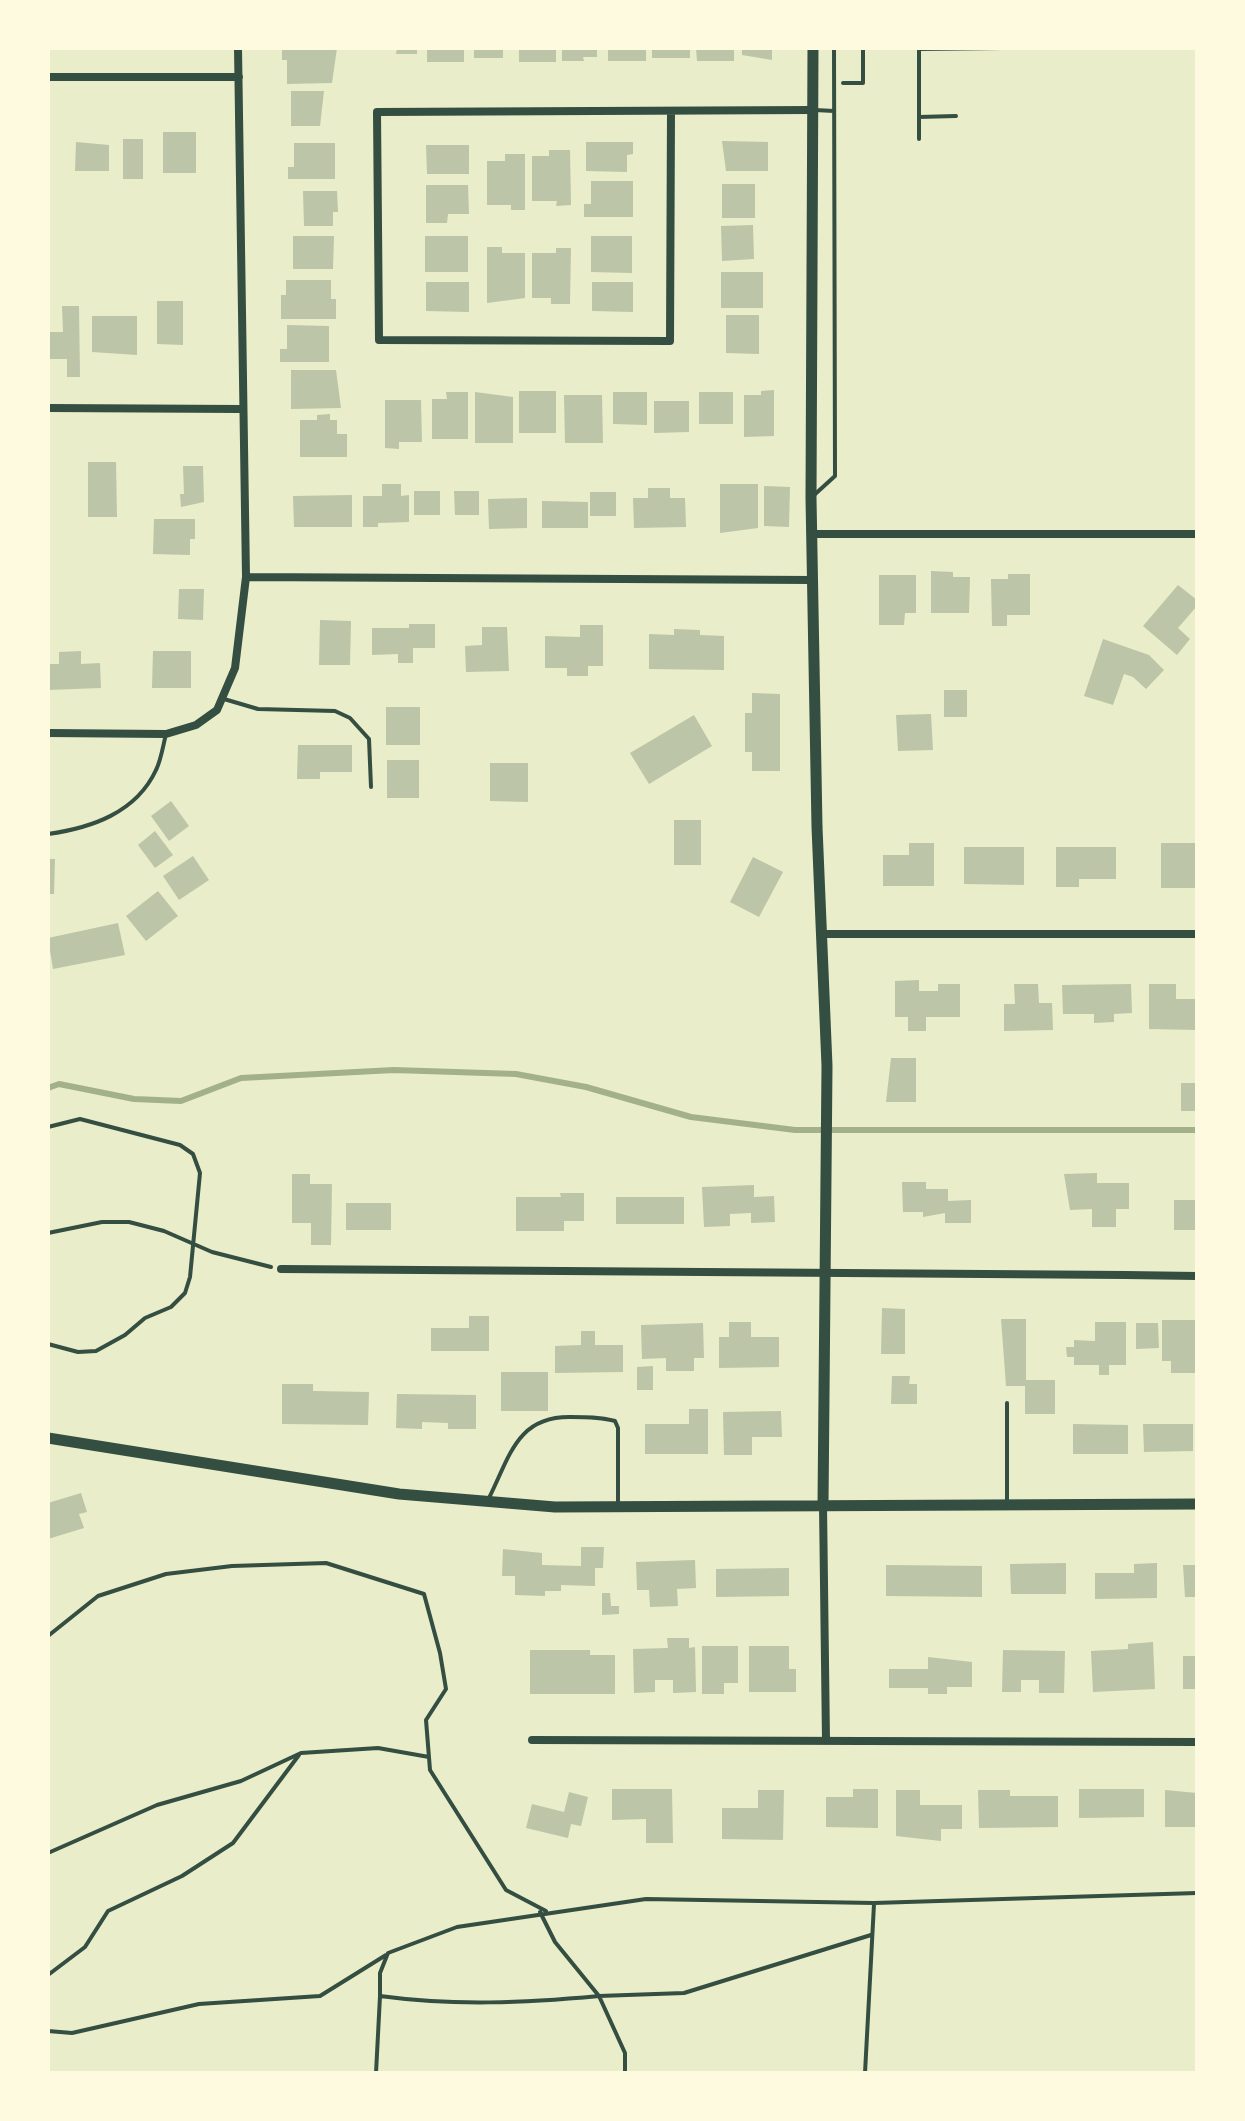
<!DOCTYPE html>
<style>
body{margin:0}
#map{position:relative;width:1245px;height:2121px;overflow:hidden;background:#e9edc9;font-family:Quicksand,sans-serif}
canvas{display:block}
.frame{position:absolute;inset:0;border:50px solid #fefae0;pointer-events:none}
</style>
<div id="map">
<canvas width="1245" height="2121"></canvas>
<div class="frame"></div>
</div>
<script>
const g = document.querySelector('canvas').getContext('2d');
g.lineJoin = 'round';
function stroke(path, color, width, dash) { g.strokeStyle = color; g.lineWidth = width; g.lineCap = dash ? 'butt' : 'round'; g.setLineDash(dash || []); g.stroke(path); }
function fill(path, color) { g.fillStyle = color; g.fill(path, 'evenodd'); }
const stream = new Path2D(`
 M48 1088 59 1084 134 1099 181 1101 241 1078 394 1070 516 1074 586 1087 691 1117 795 1130H1197`);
const building = new Path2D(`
 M282 48H337L332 83 287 84V60H282Z
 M397 48H417V54H396Z
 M427 48H464V62H427Z
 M474 48H503V58H474Z
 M519 48H556V62H519Z
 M562 48H597V57H583L584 61H562Z
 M608 48H646V61H608Z
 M652 48H690V58H652Z
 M696 48H734V61H697Z
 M742 48H772V60L742 55Z
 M291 91H324L320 126H291Z
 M163 132H196V173H163Z
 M123 139H143V179H123Z
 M722 141 768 142V171H726Z
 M76 142 109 145V171H75Z
 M586 142H633V154L627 155V172L586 171Z
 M294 143H335V179H288V167H294Z
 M426 145H469V174H427Z
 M549 150H570L571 205 556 206 557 201H532V156H549Z
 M505 154H525V210H511V205H487V161H505Z
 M591 181H633V217H584V204H591Z
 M722 184H755V218H722Z
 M426 185H468L469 214H448L447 223H426Z
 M303 191H337L338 212H333V226H304Z
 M753 225 754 259 722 261 721 226Z
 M293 236H334L333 269H293Z
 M425 236H468V272H425Z
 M591 236H632V273L591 272Z
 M487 247H502V253H525V298L487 303Z
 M556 248H571L570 304H551V298H532V253H556Z
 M721 272H763V308H721Z
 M286 280H331V299H336V319H281V295H286Z
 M426 282H469V312L426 311Z
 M592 282H633V312L592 311Z
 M157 301H183V345L157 344Z
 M62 306H79L80 377H67V359H48V332H63Z
 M726 315H759V354L726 353Z
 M92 316H137V355L92 352Z
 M287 325 329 326V362H280V349H287Z
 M291 370H336L341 408 291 409Z
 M774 390V436L744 437V395H761V391Z
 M519 391H556V433H519Z
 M446 392H468V439H432V399H447Z
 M475 392 513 397V443H475Z
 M613 392H647V425L613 424Z
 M699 392H733V424H699Z
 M564 395H602L603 443H565Z
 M385 400H421L422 442H399V449L385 448Z
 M654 401H689V432L654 433Z
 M330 414V420H337V434H347V457H300V420H317V415Z
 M88 462H116L117 517H88Z
 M183 466H203L204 502 181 507 180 494H184Z
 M382 484H401V496L409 495V522L378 523V527H363V496H382Z
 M720 484H758V528L720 533Z
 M764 486 790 487 789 527 764 526Z
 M648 488H670V498H685L686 527 634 528 633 498H648Z
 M414 491H440V515H414Z
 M454 491H479V515H455Z
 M590 492H616V516H590Z
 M352 495V527H294L293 496Z
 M527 498V528L489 529 488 499Z
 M542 501 588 502V528H542Z
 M154 519H195V539H190V555L153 554Z
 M931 571 953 572V577H970L969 613H931Z
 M1008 574H1030V615H1007V626H992L991 579H1008Z
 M879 575H916V613H905L904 625H879Z
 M1178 585 1197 600V606L1178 628 1190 639 1177 655 1143 626Z
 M179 589H204L203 620 178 619Z
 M320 620 351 621 350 665H319Z
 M409 624H435V648H413V663H398V654L372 655V628H409Z
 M580 625H603V666H588V676H567V668H545V636L580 637Z
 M482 627H507L509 671 466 672 465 646 482 645Z
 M674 629 700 630V635L724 636V670L649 669V634L674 635Z
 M1103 639 1149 655 1164 670 1146 689 1133 677 1124 674 1113 705 1084 696Z
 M81 651V664L100 663 101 688 48 690V664H59V652Z
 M153 651H191V688H152Z
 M944 690H967V717H944Z
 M752 693 780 694V771H752V752H745V713H752Z
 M386 707H420V745H386Z
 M931 714 933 750 898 751 896 715Z
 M694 715 712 746 649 784 630 753Z
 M298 745H352V772H320V779H297Z
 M387 760H419V798H387Z
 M490 763H528V802L490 801Z
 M171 801 189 826 169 841 151 816Z
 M674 820H701V865H674Z
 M155 831 173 855 155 868 138 845Z
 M909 843H934V886H883V855H909Z
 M1161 843H1197V888H1161Z
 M964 847H1024V885L964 884Z
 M1056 847H1116V879H1079V887H1056Z
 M193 856 209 880 179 900 163 876Z
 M753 857 783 872 759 917 730 902Z
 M48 859H55L54 894H48Z
 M158 891 178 916 146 941 126 916Z
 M118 923 125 955 53 969 48 938Z
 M919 980V991H938V984H960V1017H926V1031H908V1017H895V981Z
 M1014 984H1038L1039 1003H1052L1053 1030 1004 1031V1004H1015Z
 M1131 984 1132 1013 1114 1014V1022L1094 1023V1014H1063L1062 985Z
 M1149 984H1176V999H1197V1030L1149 1029Z
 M891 1058H916V1102H886Z
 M1181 1083H1197V1111H1181Z
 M1097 1173V1183H1129V1209H1116V1227H1092V1209L1070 1210 1064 1174Z
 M292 1174H310V1184H332L331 1245H311V1223H292Z
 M902 1182H926V1189H948V1201L971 1200V1223H945V1213L923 1217V1212H903Z
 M754 1185V1197L774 1196 775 1222 751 1223V1213L730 1214V1226L704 1227 702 1187Z
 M560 1193H584V1221H564V1231H516V1197H561Z
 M616 1197H684V1224H616Z
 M1174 1200H1197V1230H1174Z
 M346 1203H391V1230H346Z
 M882 1308 905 1309V1354H881Z
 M469 1316H489V1351H431V1328H469Z
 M1001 1319H1026V1380H1055V1414H1025V1386H1006Z
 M1162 1320H1197V1373H1171V1361H1162Z
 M729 1322H751V1337H779V1367L719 1368V1337H729Z
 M1095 1322H1126V1365H1109V1375H1099V1365H1074V1357H1067L1066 1347H1074V1340L1095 1341Z
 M703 1323 704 1358H694V1371H666V1358L642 1359 641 1325Z
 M1136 1323H1158L1159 1348 1136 1349Z
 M581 1331H595V1345H623V1372L555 1373V1346L581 1345Z
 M653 1366V1390H637V1367Z
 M501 1372H548V1411H501Z
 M892 1376H910L909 1384H917V1404H891Z
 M282 1384H313V1391L369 1392 368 1425 282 1424Z
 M397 1394 476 1395V1429H448V1423L422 1422V1429L396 1428Z
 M689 1409H708V1454H645V1424H689Z
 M781 1411 782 1437H752V1455H724L723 1412Z
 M1073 1424 1128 1425V1454H1073Z
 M1143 1424H1193V1451L1144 1452Z
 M81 1493 87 1512 79 1514 84 1528 48 1539V1503Z
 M581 1547H604L603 1568H595V1586L561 1585V1591H545V1596L515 1595V1576H502L503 1549 542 1553V1565L581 1566Z
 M695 1560 696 1588 677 1589 678 1606 650 1607 649 1590H637L636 1562Z
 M1066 1563V1594H1011L1010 1564Z
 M1157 1563V1598L1095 1599V1573H1134V1564Z
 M886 1565 982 1566V1597L886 1596Z
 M1183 1565H1197V1597H1185Z
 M789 1568V1596L716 1597V1569Z
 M602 1593H610L611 1606H619V1614L602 1615Z
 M667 1638H689V1648L695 1647 696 1692 673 1693V1680H655V1692L634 1693 633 1649 668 1648Z
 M1153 1642 1155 1689 1093 1692 1091 1651 1128 1649V1644Z
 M702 1646H738V1683H724V1694H702Z
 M749 1646H789V1669H796V1692H749Z
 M530 1650H590V1655H615V1694H530Z
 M1003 1650 1065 1651 1064 1693H1039V1680H1021V1692H1002Z
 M1183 1656H1197V1689H1183Z
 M928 1657 972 1662V1687H947V1694H928V1688H889V1669H928Z
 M612 1789H672L673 1843H646V1819L612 1820Z
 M853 1789H878V1828L826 1827V1797H853Z
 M1079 1789H1144V1817L1079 1818Z
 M758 1790H784L783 1840 722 1839V1808H758Z
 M896 1790H920V1805H962V1829H941V1841L896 1836Z
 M978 1790H1010V1796H1058V1827L979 1828Z
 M1165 1790 1197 1793V1827H1165Z
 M569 1792 588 1797 581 1826 571 1824 568 1838 526 1828 532 1804 564 1812Z`);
const path = new Path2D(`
 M919 48V139
 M919 49 1003 48
 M843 83H863V48
 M919 117 956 116
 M48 1127 80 1119 180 1145 193 1154 200 1173 190 1277 185 1293 171 1307 145 1318 125 1335 96 1351 78 1352 48 1344
 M48 1233 102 1222H129L164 1231 212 1252 271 1267
 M48 1636 98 1596 166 1574 232 1566 326 1563 424 1594 440 1653 446 1689 426 1720 430 1770 506 1890 546 1911
 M48 1853 157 1805 241 1781 301 1753 378 1748 429 1757
 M540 1912 555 1942 599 1996 684 1993 871 1935
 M48 1975 85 1947 108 1911 182 1876 233 1843 299 1755
 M48 2031 72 2033 199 2004 320 1996 386 1955
 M376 2073 380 1996
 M625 2073V2053L599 1996C525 2003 453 2006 380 1996V1973L388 1953 457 1927 646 1899 874 1903 1197 1893
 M865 2073 874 1904`);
const service = new Path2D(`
 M815 110 834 111
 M813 496 835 476 834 48
 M224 699 258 709 335 711 350 718 369 739 371 787
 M48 834C91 828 136 813 156 770 161 760 163 746 166 734
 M489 1498C510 1456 517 1416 571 1417 586 1417 600 1417 615 1421L618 1428V1504
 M1007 1502V1403`);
const minor = new Path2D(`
 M48 77H239
 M671 111 670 341 379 340 377 112 812 110
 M48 408 241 409
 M812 534H1197
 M246 577 812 580
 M48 733 166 734 196 725 217 710 235 668 246 577 238 48
 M822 934H1197
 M281 1269C587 1273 892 1271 1197 1276
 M823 1505 826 1741
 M532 1740 1197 1742`);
const tertiary = new Path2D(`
 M813 48 811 498 817 827 827 1066 823 1505
 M48 1438 399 1494 555 1507 1197 1504`);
stroke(stream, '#a3b18a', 6);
fill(building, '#bcc5a7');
stroke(path, '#344e41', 4);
stroke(service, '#344e41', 4);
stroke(minor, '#344e41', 8);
stroke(tertiary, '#344e41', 11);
</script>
